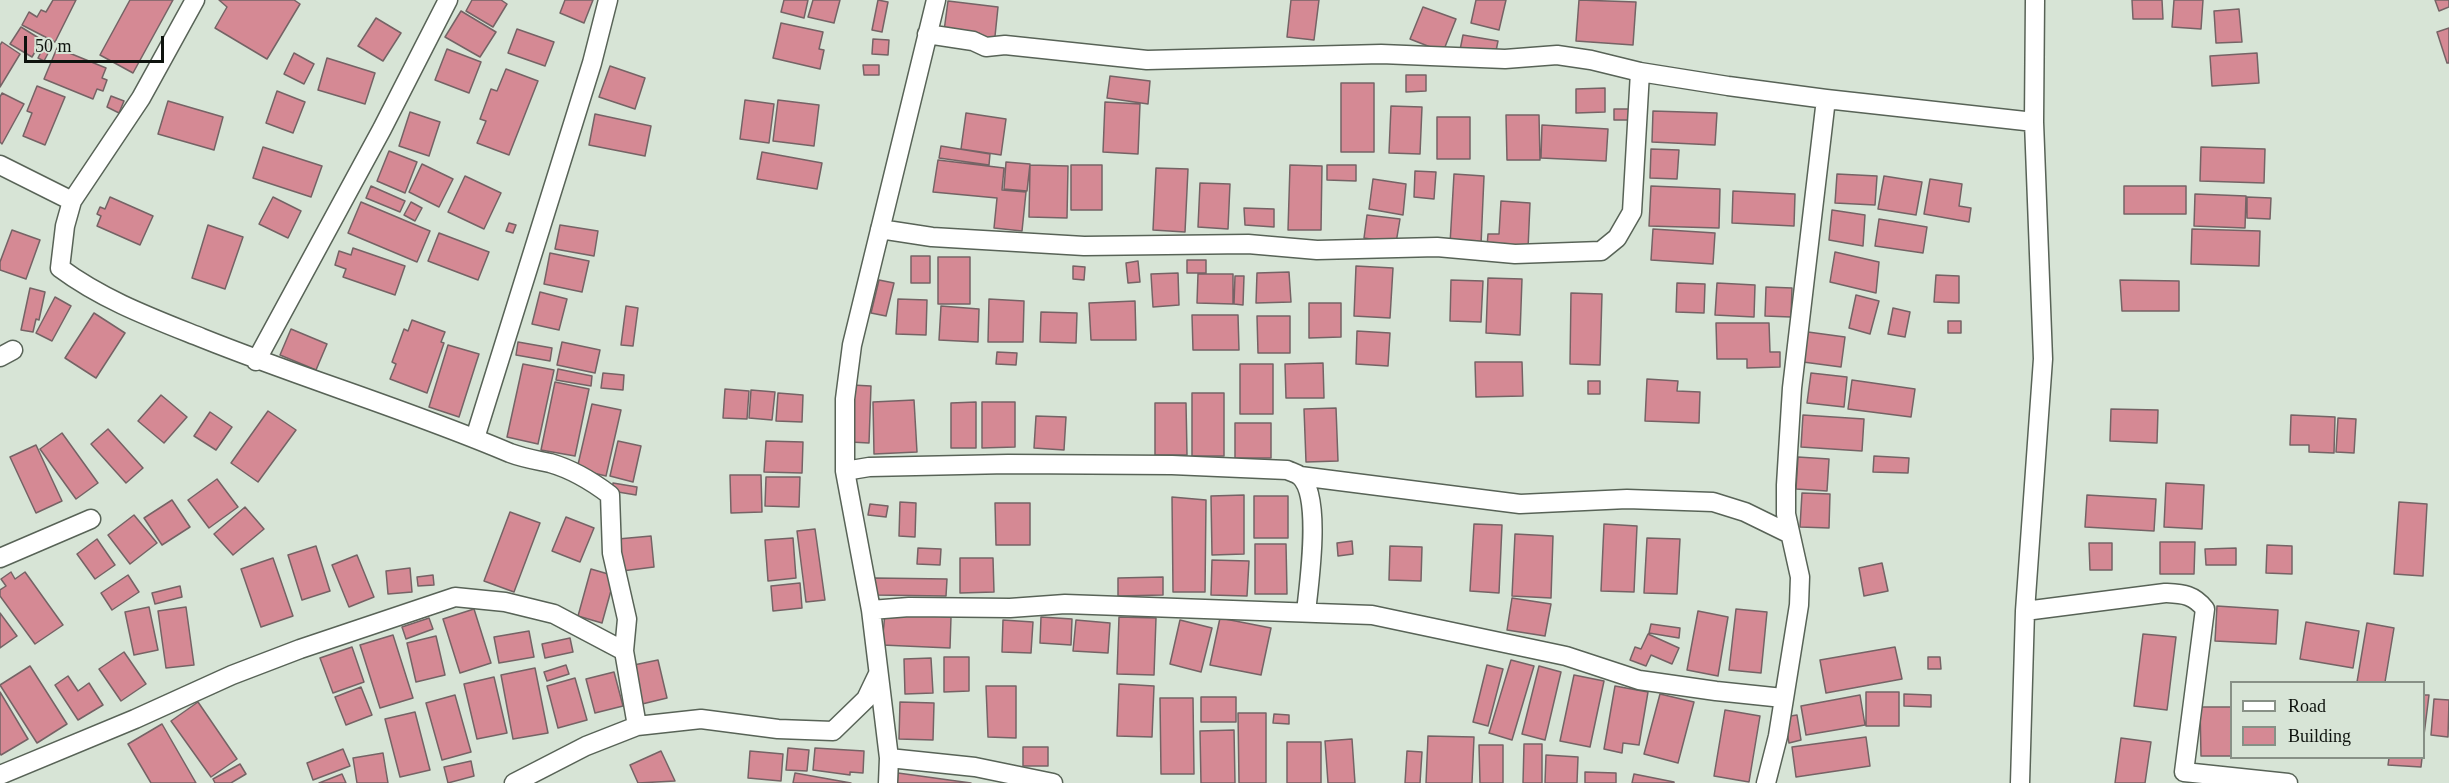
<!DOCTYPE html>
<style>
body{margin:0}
#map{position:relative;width:2449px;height:783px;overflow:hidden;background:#d7e4d6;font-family:"Times New Roman",serif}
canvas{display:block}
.legend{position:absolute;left:2230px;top:681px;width:195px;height:78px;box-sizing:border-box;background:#d7e4d6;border:2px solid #879086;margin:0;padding:8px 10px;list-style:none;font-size:18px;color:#0e130e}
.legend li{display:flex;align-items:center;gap:12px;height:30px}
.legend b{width:30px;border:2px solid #879086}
.scale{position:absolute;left:24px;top:36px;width:140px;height:27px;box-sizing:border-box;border:3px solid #0e130e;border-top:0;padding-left:8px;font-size:18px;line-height:21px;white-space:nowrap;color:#0e130e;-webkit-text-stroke:4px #d7e4d6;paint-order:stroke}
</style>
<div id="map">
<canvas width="2449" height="783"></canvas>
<ul class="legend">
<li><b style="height:8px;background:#fff"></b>Road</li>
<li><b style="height:16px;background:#d58994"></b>Building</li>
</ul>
<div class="scale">50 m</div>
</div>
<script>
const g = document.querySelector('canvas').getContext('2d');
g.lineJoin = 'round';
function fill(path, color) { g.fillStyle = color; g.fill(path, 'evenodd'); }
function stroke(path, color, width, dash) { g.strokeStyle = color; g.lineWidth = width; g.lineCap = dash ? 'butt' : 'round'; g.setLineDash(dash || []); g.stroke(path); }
const building = new Path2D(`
 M53 0H76L55 42 22 25 29 12 37 17 41 10 46 12Z
 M130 0H173L133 73 100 55Z
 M219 0H294L300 4 267 59 215 28 227 7Z
 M472 0H501L507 4 493 27 466 11Z
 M565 0H593L584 23 560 13Z
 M784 0H808L804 18 781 12Z
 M813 0H840L834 23 808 17Z
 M878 0 888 2 882 32 872 30Z
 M1291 0H1319L1314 40 1287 37Z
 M1476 0H1506L1499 30 1471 23Z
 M1579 0 1636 2 1633 45 1576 41Z
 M2132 0H2162L2163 19H2133Z
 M2174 0H2203L2201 29 2172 27Z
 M2435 0H2449V7L2439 11Z
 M948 1 998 7 994 46 979 42V33L944 31Z
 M1423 7 1456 19 1443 52 1410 39Z
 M2239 9 2242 42 2216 43 2214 11Z
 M461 11 496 32 480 57 445 37Z
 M376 18 401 33 383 61 358 46Z
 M781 23 823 32 819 49 824 50 820 69 773 58Z
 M21 27 42 40 32 57 10 44Z
 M2449 28V63H2447L2437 32Z
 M517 29 554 42 545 66 508 53Z
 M1463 35 1498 41 1495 56 1460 50Z
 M873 39 889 40 888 55 872 54Z
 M2 42 20 54 0 87V45Z
 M46 42 52 46 44 61 38 58Z
 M57 48 106 68 102 78 107 80 103 91 97 89 93 99 44 79Z
 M447 49 481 62 469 93 435 80Z
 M294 53 314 64 304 84 284 74Z
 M2257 53 2259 83 2212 86 2210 56Z
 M327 58 375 73 365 104 318 90Z
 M863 65H879V75H864Z
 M610 66 645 78 635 109 599 97Z
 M506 69 538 81 509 155 477 143 486 121 480 119 491 89 497 91Z
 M1406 75H1426V91L1406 92Z
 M1110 76 1150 81 1148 104 1107 98Z
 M1341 83H1374V152H1341Z
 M37 86 65 97 45 145 23 136 32 113 27 111Z
 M1605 88V112L1576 113V89Z
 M277 91 305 102 293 133 266 123Z
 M2 93 24 104 2 144 0 142V97Z
 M111 96 124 101 119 113 107 107Z
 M745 100 774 104 769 143 740 139Z
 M778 100 819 105 814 146 773 141Z
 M168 101 223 117 214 150 158 134Z
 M1105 102 1140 104 1138 154 1103 152Z
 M1391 106 1422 107 1420 154 1389 153Z
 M1614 109H1629V120H1614Z
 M1653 111 1717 113 1715 145 1652 142Z
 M410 112 440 122 429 156 399 146Z
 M966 113 1006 119 1001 155 961 149Z
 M595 114 651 126 645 156 589 145Z
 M1506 115H1539L1540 160H1507Z
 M1437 117H1470V159H1437Z
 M1542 125 1608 129 1606 161 1541 158Z
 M941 146 990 154 989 165 939 158Z
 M263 147 322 166 311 197 253 178Z
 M2201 147 2265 149 2264 183 2200 181Z
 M1651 149 1679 150 1677 179 1650 178Z
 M389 151 417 162 405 193 377 181Z
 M762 152 822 163 817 189 757 179Z
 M938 160 1004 168 1002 190 1026 192 1022 231 994 228 997 198 933 192Z
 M1006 162 1030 164 1027 191 1004 189Z
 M422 164 453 179 439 207 409 192Z
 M1030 165 1068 166 1067 218 1029 217Z
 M1071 165H1102V210H1071Z
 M1290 165 1322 166 1321 230H1288Z
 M1327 165H1356V181L1327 180Z
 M1156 168 1188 169 1185 232 1153 230Z
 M1415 171 1436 172 1434 199 1414 197Z
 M1454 174 1484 176 1481 245 1450 244Z
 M1837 174 1877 176 1875 205 1835 203Z
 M465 176 501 193 484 229 448 212Z
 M1884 176 1922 182 1916 215 1878 209Z
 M1373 179 1406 184 1403 215 1369 209Z
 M1930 179 1962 184 1959 206 1971 208 1969 222 1924 214Z
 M1200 183 1230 184 1228 229 1198 227Z
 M371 186 405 201 400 212 366 198Z
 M1651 186 1720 189 1719 228 1649 226Z
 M2124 186H2186V214H2124Z
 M1733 191 1795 194 1794 226 1732 223Z
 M2195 194 2246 196 2245 228 2194 226Z
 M110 197 153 216 140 245 97 226 101 216 97 214 100 207 105 209Z
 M273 197 301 211 288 238 259 224Z
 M2247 197 2271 198 2270 219 2247 218Z
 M1501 201 1530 203 1528 249 1487 247 1488 234H1499Z
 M361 202 430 231 417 262 348 233Z
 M411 202 422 208 415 221 404 215Z
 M1244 208 1274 209V227L1245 225Z
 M1832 210 1865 215 1863 246 1829 240Z
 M1367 215 1400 219 1396 243 1364 238Z
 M1879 219 1927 227 1923 253 1875 246Z
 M509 223 516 225 513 233 506 231Z
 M208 225 243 237 225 289 192 278Z
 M560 225 598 231 594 256 555 249Z
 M1653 229 1715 233 1713 264 1651 260Z
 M2192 229 2260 231 2259 266 2191 264Z
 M12 230 40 240 26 279 0 270V262Z
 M439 233 489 252 478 280 428 261Z
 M353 248 405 266 395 295 343 277 346 269 335 265 339 251 351 255Z
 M1835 252 1879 262 1876 293 1830 282Z
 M550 253 589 261 582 292 544 284Z
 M911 256H930V283H911Z
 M938 257H970V304H938Z
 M1187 260H1206V273H1187Z
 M1138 261 1140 282 1128 283 1126 263Z
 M1073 266 1085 267 1084 280 1073 279Z
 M1356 266 1393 268 1390 318 1354 316Z
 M1289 272 1291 302 1256 303 1257 273Z
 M1178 273 1179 305 1153 307 1151 274Z
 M1198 274H1233V304L1197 303Z
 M1936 275 1959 276V303L1934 302Z
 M1235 276H1244L1243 305 1234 304Z
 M1488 278 1522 279 1520 335 1486 333Z
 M879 280 894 283 886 316 871 313Z
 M1451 280 1483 281 1481 322 1450 321Z
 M2120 280 2179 281V311H2122Z
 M1677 283 1705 284 1704 313 1676 312Z
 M1717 283 1755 285 1754 317 1715 315Z
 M1766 287 1792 288 1791 317 1765 316Z
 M30 288 45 292 39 320 36 319 33 332 21 330Z
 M540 292 567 299 559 330 532 324Z
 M1571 293 1602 294 1600 365 1570 364Z
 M1856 295 1879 301 1870 334 1849 328Z
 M55 297 71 306 52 341 36 333Z
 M898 299 927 300 926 335 896 334Z
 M989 299 1024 301 1023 342H988Z
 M1135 301 1136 340H1091L1089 303Z
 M1309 303H1341V337L1309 338Z
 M626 306 638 308 633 346 621 345Z
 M941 306 979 309 978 342 939 340Z
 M1893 308 1910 312 1905 337 1888 334Z
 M1041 312 1077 313 1076 343 1040 342Z
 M94 313 125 333 96 378 65 358Z
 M1192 315H1238L1239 350H1193Z
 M1257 316H1290V353H1258Z
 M412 320 445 332 441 342 444 343 427 393 390 379 396 364 392 362 404 329 408 331Z
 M1948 321H1961V333H1948Z
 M1716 323H1769L1770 352H1780V367L1747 368V359H1717Z
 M291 329 327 344 316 370 280 355Z
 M1357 331 1390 333 1388 366 1356 364Z
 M1808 332 1845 337 1841 367 1803 362Z
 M518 342 552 348 550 361 516 355Z
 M562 342 600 350 595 373 557 365Z
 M448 345 479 354 459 417 429 407Z
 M997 352 1017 353 1016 365 996 364Z
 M1475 362H1522L1523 396 1476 397Z
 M1323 363 1324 398H1286L1285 364Z
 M523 364 554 370 538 444 507 437Z
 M1240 364H1273V414H1240Z
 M558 369 592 376 591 386 556 380Z
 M603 373 624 375 623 390 601 388Z
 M1811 373 1847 377 1844 407 1807 403Z
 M1647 379 1678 381 1677 391 1700 392 1699 423 1645 421Z
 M1852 380 1915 389 1911 417 1848 409Z
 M1588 381H1600V394H1588Z
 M555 382 589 389 575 456 541 450Z
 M852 385 871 386 869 443 850 442Z
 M725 389 749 391 747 419 723 418Z
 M751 390 775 392 772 420 749 418Z
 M778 393 803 395 802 422 776 421Z
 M1192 393H1224V456H1192Z
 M161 395 187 417 164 443 138 421Z
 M914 400 917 452 874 454 873 402Z
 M976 402V448H951V403Z
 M982 402H1015V447L982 448Z
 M1155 403H1186L1187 455H1155Z
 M592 404 621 410 606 476 577 469Z
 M1336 408 1338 461 1306 462 1304 409Z
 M2111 409 2158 410 2157 443 2110 441Z
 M268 411 296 430 258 482 231 463Z
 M210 412 232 427 216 450 194 436Z
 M1803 415 1864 419 1862 451 1801 447Z
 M2291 415 2335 417 2334 453 2309 452V445H2290Z
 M1036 416 1066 417 1064 450 1034 448Z
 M2338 418 2356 419 2354 453 2336 452Z
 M1235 423H1271V458H1235Z
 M108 429 143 468 126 483 91 444Z
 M62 433 98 483 76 499 40 449Z
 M618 441 641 446 633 482 610 476Z
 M766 441 803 442 802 473 764 472Z
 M36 445 62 501 36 513 10 457Z
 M1874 456 1909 458 1908 473 1873 472Z
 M1798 457 1829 459 1827 491 1796 489Z
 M730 475H761L762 512 731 513Z
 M766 477H800L799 507 765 506Z
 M217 479 238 507 209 528 188 500Z
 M613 483 637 487 636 495 612 491Z
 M2166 483 2204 485 2202 529 2164 527Z
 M1802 493 1830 494 1829 528 1800 527Z
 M1244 495V554L1212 555 1211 496Z
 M2087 495 2156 499 2154 531 2085 527Z
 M1254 496H1288V538H1254Z
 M1172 497 1206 500 1205 592H1173Z
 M172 500 190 527 162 545 144 518Z
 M900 502 916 503 915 537 899 536Z
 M2399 502 2427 504 2423 576 2394 574Z
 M995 503H1030V545H996Z
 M870 504 888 506 886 517 868 515Z
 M245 507 264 529 233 555 214 534Z
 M510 512 540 523 514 592 484 581Z
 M134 515 157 543 130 564 108 535Z
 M566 517 594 528 580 562 552 551Z
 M1474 524 1502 525 1499 593 1470 591Z
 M1604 524 1637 526 1634 592 1601 591Z
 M815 529 825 600 806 602 797 531Z
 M1515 534 1553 536 1551 598 1512 596Z
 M651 536 654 567 622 571 618 539Z
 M793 538 796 578 768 581 765 540Z
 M1647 538 1680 539 1677 594 1644 593Z
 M97 539 115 565 95 579 77 554Z
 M1352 541 1353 554 1338 556 1337 543Z
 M2160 542H2195L2194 574H2160Z
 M2089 543H2112V570H2090Z
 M1255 544H1286L1287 594H1255Z
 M2267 545 2292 546V574L2266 573Z
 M316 546 330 591 302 600 288 555Z
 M1390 546 1422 547 1421 581 1389 580Z
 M918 548 941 549 940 565 917 564Z
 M2236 548V565H2206L2205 549Z
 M357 555 374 597 349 607 332 565Z
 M273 558 293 616 261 627 241 569Z
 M960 558H993L994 592 960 593Z
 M1212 560 1249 561 1247 596 1211 595Z
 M1882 563 1888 591 1864 596 1859 568Z
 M410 568 412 592 388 594 386 571Z
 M591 569 615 576 602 623 578 616Z
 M11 572 15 579 25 572 63 625 35 644 0 596V590L6 586 1 579Z
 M128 575 139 592 112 610 101 593Z
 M433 575 434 585 418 586 417 577Z
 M1163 577V595L1118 596V578Z
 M875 578 947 579 946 596 874 595Z
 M800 583 802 608 773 611 771 586Z
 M180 586 182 597 155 604 152 593Z
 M1512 598 1551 604 1545 636 1507 630Z
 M2217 606 2278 610 2276 644 2215 641Z
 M149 607 158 650 134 655 125 612Z
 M186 607 194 665 166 668 158 611Z
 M474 609 491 663 460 673 443 619Z
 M1736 609 1767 612 1761 673 1729 670Z
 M1698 611 1728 617 1718 676 1687 670Z
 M0 613 17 636 0 648Z
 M885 613 951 617 950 648 882 645Z
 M1041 617 1072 619 1071 645 1040 643Z
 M1119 617 1156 618 1154 675 1117 674Z
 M429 618 433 629 406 639 402 627Z
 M1220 618 1271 628 1261 675 1210 665Z
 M1003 620 1033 622 1031 653 1002 652Z
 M1076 620 1110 623 1108 653 1073 651Z
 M1180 620 1212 628 1201 672 1170 664Z
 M2306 622 2359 631 2353 668 2300 659Z
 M2367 623 2394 628 2385 682H2357Z
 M1651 624 1680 628 1679 638 1649 633Z
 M529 631 534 657 499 663 494 637Z
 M1648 634 1679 648 1672 664 1651 655 1646 666 1630 660 1635 647 1641 649Z
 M2143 634 2176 637 2167 710 2134 706Z
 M393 635 413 698 380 708 360 645Z
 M436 636 445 675 416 682 407 643Z
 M570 638 573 652 545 658 542 644Z
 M352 647 364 682 333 693 320 658Z
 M1895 647 1902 679 1826 693 1820 660Z
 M124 652 146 684 121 701 99 669Z
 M944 657H969V691L944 692Z
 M1928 657H1940L1941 669H1928Z
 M931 658 933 693 905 694 904 659Z
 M658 660 667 698 638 705 629 666Z
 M1511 660 1534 666 1512 740 1489 733Z
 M566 665 569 674 547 681 544 672Z
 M1487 665 1503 669 1488 726 1473 722Z
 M30 666 67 724 37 743 0 685Z
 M1539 666 1561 672 1545 740 1522 734Z
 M535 668 548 733 513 739 501 675Z
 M614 672 623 706 595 713 586 679Z
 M1574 675 1604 681 1590 747 1560 741Z
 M68 676 78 691 89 683 103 705 78 720 55 685Z
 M494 677 507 733 477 739 464 684Z
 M575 678 587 720 558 728 547 686Z
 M1119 684 1154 686 1152 737 1117 736Z
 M986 686H1016V738L988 737Z
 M1615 686 1648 692 1639 745 1623 743 1622 753 1604 749Z
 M361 687 372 715 346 725 335 697Z
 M0 692 28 739 1 755 0 753Z
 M1866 692H1899V726H1866Z
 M1660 694 1694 702 1678 763 1644 754Z
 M1904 694 1931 695V707L1904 706Z
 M455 695 471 752 442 760 426 703Z
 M1860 695 1865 725 1806 735 1801 706Z
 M2424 695H2429L2424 735Z
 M1201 697H1236V722H1201Z
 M1160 698H1193L1194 774H1161Z
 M2434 699 2449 700 2448 737 2431 735Z
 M198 702 237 759 211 777 171 721Z
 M900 702 934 703 933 740 899 739Z
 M2200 707H2232V756H2201Z
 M1725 710 1760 716 1749 782 1714 776Z
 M415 712 430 770 400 777 385 719Z
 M1238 713H1266V783H1239Z
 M1274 714 1289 715V724L1273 723Z
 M1797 715 1801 740 1789 743 1784 717Z
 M162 724 196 783H151L128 744Z
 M1234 730 1235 783H1201L1200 731Z
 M1428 736 1474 737 1472 783H1426Z
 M1866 737 1870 766 1796 777 1792 747Z
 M2121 738 2151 742 2145 783H2115Z
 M1352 739 1355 783H1328L1325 741Z
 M1287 742H1321V783H1287Z
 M1524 744H1542V783H1523Z
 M1479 745H1503V783H1480Z
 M1023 747H1048V766H1023Z
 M788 748 809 750 807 771 786 770Z
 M815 748 864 751 863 773 850 772V775L813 770Z
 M343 749 350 766 313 780 307 763Z
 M661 751 675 781 638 783 630 765Z
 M750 751 783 754 781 781 748 778Z
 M1407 751 1422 752 1420 783H1405Z
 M383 753 388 783H357L353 758Z
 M1546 755 1578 757 1577 783H1545Z
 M2389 758H2422L2421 767 2388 765Z
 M471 761 474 776 448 783 444 767Z
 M240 764 246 774 231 783H215L213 779Z
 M1585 772 1616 773V783H1585Z
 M795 773 851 783H793Z
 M898 773 971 783H897Z
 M342 774 346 783H319Z
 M1634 774 1674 782V783H1632Z`);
const minor = new Path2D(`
 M195 0 141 98 72 201 65 226 60 268C103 300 152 318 202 338 304 379 409 410 510 453 523 458 536 460 550 463 571 469 593 482 610 495L612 553 627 619 624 651 637 726
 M927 34 973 41 986 47 1005 45 1147 60 1381 54 1505 59 1557 55 1591 60 1640 72 1728 86 1826 99 2034 122
 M0 165 72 201
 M880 229 932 237 1084 246 1248 244 1317 250 1437 247 1515 254 1601 251 1617 238 1632 212 1640 72
 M0 357 13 350
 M256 361 382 129 448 0
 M475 438 592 63 608 0
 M845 471 869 467 1008 464 1172 465 1287 470C1291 472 1296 473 1300 476 1322 496 1309 583 1306 612
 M1300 476 1520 504 1627 499 1713 502 1745 512 1790 534
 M0 558 91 519
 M871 610 909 607 1010 608 1065 604 1372 615 1566 656 1639 680 1716 691 1783 698
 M2025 611 2165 593C2183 594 2193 594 2205 609L2184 772 2288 783
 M889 758 975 767 1053 783
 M0 775 135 719 232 675 300 649 455 597 505 602 554 614 624 651
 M514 783 586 746 637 726 701 719 778 729 833 731 866 699 878 674
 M888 783 889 758 871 610 845 471V399L852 345 936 0
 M1766 783 1778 736 1799 605 1800 577 1786 514V485L1792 388 1826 99
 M2020 783 2025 611 2043 359 2034 122 2035 0`);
fill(building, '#d58994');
stroke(building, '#756365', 1.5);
stroke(minor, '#586357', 21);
stroke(minor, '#fff', 18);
</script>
